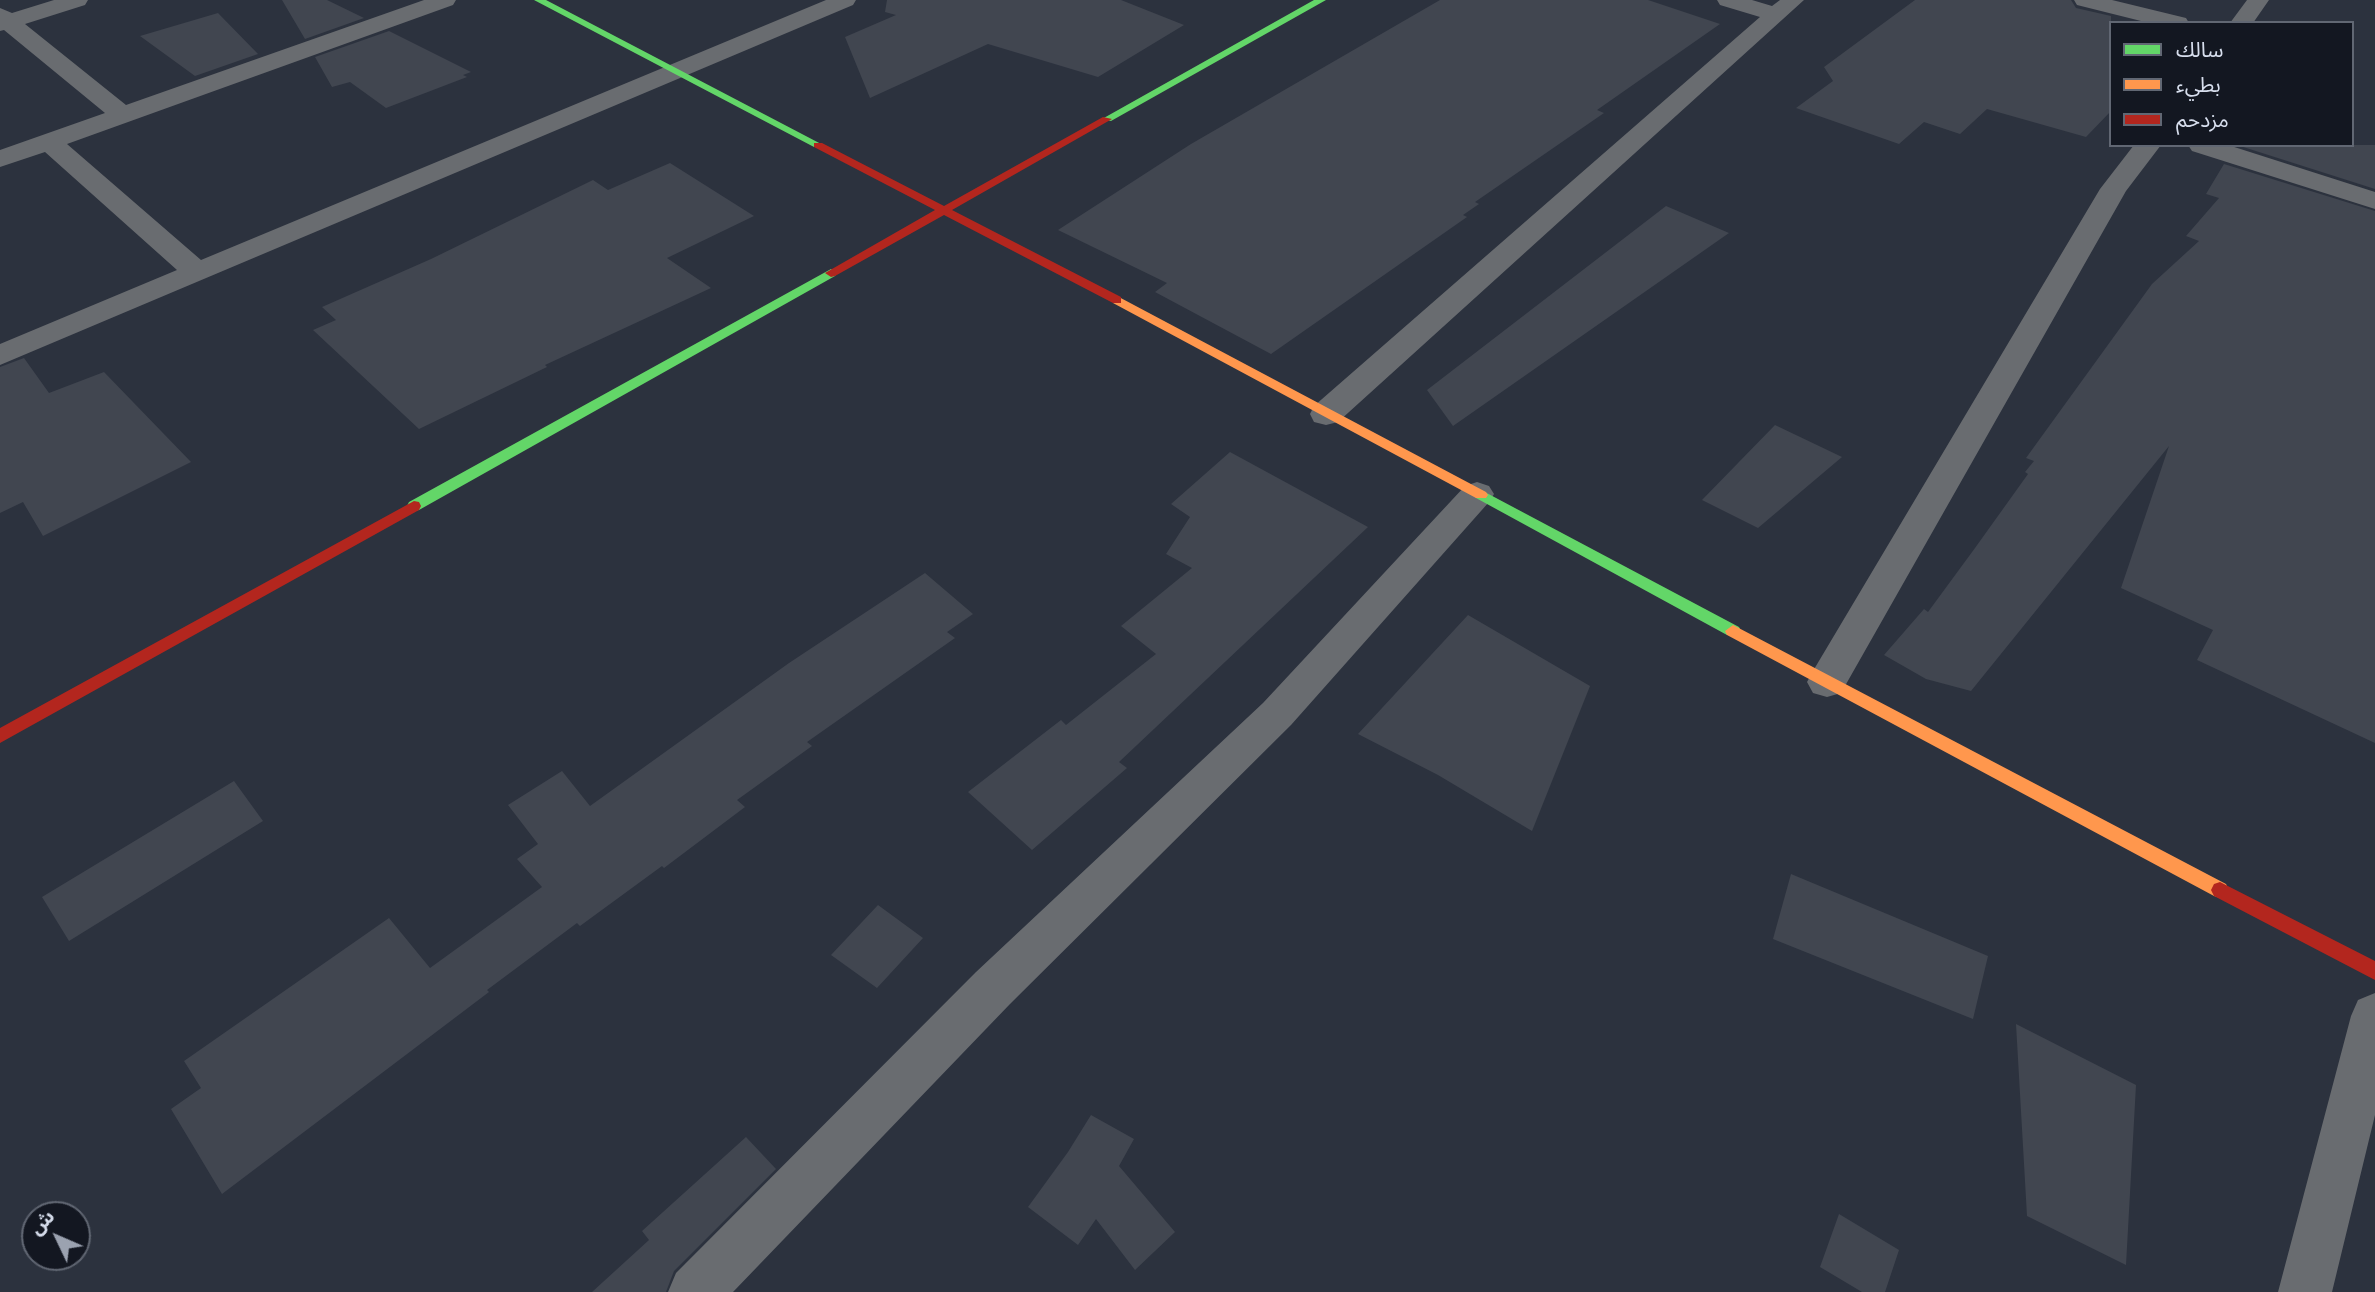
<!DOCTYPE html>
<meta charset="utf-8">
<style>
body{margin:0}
#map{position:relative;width:2375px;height:1292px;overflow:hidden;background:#2c323e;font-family:Signika,"Noto Sans Arabic",sans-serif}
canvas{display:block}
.legend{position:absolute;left:2109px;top:21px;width:245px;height:126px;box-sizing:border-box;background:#131721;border:2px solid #616773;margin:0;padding:9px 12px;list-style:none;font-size:21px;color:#d7deed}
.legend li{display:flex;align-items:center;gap:14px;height:35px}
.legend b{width:35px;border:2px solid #616773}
.north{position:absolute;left:21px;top:1201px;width:70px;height:70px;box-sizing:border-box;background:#131721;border:2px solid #616773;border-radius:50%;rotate:314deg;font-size:19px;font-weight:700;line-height:28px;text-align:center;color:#d7deed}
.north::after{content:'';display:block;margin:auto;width:24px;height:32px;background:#9ba2b0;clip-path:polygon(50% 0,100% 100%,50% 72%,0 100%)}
</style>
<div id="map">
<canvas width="2375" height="1292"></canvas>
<ul class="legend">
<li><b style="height:9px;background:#63d668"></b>سالك</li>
<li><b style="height:9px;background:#ff974d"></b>بطيء</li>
<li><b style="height:9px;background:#b3261e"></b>مزدحم</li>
</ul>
<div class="north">ش</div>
</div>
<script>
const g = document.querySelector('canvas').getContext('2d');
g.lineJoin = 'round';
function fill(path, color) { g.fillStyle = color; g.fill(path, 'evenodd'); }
const building = new Path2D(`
 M282 0H327L364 18 305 39Z
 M887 0H1121L1184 25 1098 77 988 44 870 98 845 37 896 15 885 12Z
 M1440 0H1648L1720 24 1597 110 1604 113 1475 202 1479 204 1463 215 1467 217 1271 354 1155 292 1167 283 1058 230 1191 144Z
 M1915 0H2071L2076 8 2111 16V111L2086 137 1987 109 1960 134 1924 122 1899 144 1796 108 1833 81 1824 67Z
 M218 13 258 54 195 76 140 36Z
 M389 31 471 72 463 75 467 77 386 108 350 82 332 87 315 57Z
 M2237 145H2375V189Z
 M670 163 754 216 667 258 711 288 545 365 547 367 419 429 313 330 336 320 322 307 431 259 593 180 608 190Z
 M2224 164 2375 211V743L2197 660 2213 630 2121 588 2169 446 1971 691 1926 679 1884 655 1924 609 1928 612 1975 548 2028 474 2025 472 2034 461 2026 458 2152 284 2199 241 2186 236 2219 198 2206 194Z
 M1666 206 1729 233 1453 426 1427 390Z
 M24 358 49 393 104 372 191 462 43 536 23 502 0 513V367Z
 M1775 425 1842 457 1758 528 1702 500Z
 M1230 452 1368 527 1119 762 1127 768 1032 850 968 792 1061 720 1066 725 1156 654 1121 626 1192 568 1166 554 1190 517 1171 504Z
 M925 573 973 614 947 632 955 638 807 742 812 746 737 800 745 807 664 868 662 866 580 926 577 923 487 990 489 992 222 1194 171 1109 201 1088 184 1061 389 918 430 968 542 887 517 859 538 844 508 805 562 771 590 806 789 663Z
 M1468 615 1590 686 1532 831 1438 775 1358 734Z
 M234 781 263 821 69 941 42 897Z
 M1791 874 1988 956 1973 1019 1773 939Z
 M878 905 923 938 877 988 831 955Z
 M2016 1024 2136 1085 2126 1265 2027 1216Z
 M1091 1115 1134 1139 1119 1166 1175 1232 1135 1270 1096 1219 1078 1245 1028 1207 1068 1152Z
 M746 1137 776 1169 674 1271 666 1292H592L649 1240 642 1231Z
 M1839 1214 1899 1250 1885 1292H1862L1820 1267Z`);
const street = new Path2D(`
 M54 0H88L85 5 25 24 126 105 424 0H456L453 5 67 144 201 260 826 0H856L853 5 0 365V344L177 270 45 152 0 167V150L105 113 4 30 0 31V8L12 13Z
 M1717 0H1752L1772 6 1780 0H1804L1338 422 1326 425 1314 422 1310 414 1314 406 1760 17 1720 5Z
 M2074 0H2112L2186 18 2189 23H2149L2077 5Z
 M2247 0H2269L2253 23H2230Z
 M2134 145H2161L2126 191 1841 693 1827 697 1813 693 1807 682 1813 671 2100 189Z
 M2188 145H2228L2375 192V209L2192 151Z
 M1477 482 1489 486 1494 494 1489 502 1291 725 1010 1004 733 1292H668L676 1273 976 972 1263 703 1465 486Z
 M2375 993V1115L2332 1292H2278L2351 1016 2358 1000Z`);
const fast = new Path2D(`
 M534 0H546L823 145 814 147Z
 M1314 0H1326L1111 121 1102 119Z
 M831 269 837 273 835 276 419 510 414 511 407 506 409 502Z
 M1481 490 1739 627 1741 631 1739 635H1727L1476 498 1474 495Z`);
const slow = new Path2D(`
 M1117 296 1486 492 1488 495 1486 498H1476L1113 303V297Z
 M1733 625 2226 884 2229 890 2226 896 2220 898 2214 896 1727 635 1725 631Z`);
const jam = new Path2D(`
 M1103 117 1112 119 952 210 1121 297V303H1113L944 215 835 276 831 277 825 273 935 210 814 147V143H822L944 206Z
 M414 501 419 502 421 506 419 510 0 743V728Z
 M2220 882 2375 961V980L2214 896 2211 890 2214 884Z`);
fill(building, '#414650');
fill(street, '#696c70');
fill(fast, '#63d668');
fill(slow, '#ff974d');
fill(jam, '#b3261e');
</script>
